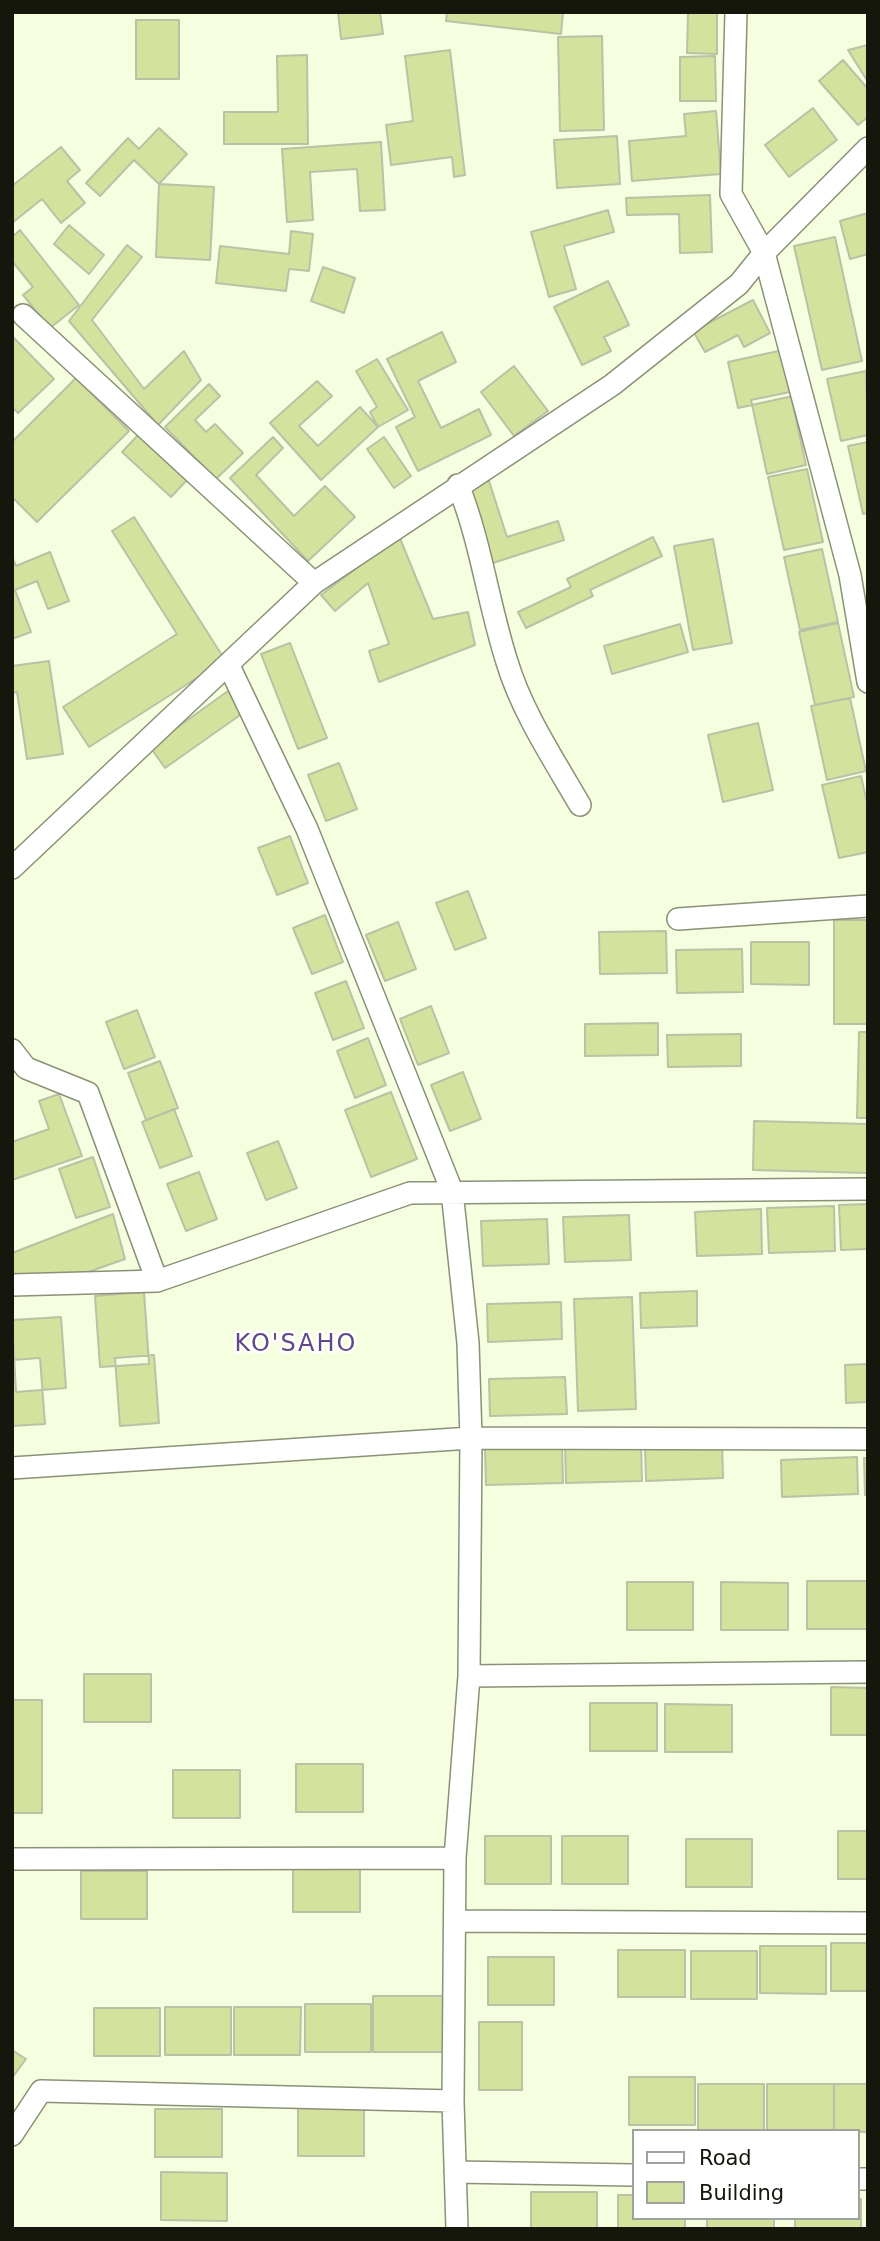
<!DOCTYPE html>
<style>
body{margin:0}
#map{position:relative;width:880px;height:2241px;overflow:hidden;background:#f6fee0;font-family:"DejaVu Sans",sans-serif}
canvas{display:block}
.frame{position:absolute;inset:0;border:14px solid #15170d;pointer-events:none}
.legend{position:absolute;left:632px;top:2129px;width:228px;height:91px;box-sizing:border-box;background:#fff;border:2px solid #a1a29e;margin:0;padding:9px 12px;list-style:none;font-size:21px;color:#15170d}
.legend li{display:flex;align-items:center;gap:14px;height:35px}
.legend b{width:35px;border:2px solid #a1a29e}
</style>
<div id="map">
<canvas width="880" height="2241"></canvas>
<div class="frame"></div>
<ul class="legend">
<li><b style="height:9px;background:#fff"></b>Road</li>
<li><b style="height:19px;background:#d3e39d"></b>Building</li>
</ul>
</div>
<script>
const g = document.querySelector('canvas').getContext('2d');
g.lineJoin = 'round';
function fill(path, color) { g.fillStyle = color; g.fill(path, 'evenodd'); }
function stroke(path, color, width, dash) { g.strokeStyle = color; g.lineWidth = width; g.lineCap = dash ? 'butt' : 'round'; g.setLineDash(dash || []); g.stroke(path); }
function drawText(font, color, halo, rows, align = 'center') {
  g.font = font + ' "DejaVu Sans",sans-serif'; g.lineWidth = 5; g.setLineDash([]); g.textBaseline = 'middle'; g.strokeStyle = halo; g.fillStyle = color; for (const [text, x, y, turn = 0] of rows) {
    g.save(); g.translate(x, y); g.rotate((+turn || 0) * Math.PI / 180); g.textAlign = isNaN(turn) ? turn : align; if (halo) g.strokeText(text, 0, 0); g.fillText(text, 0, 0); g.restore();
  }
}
const building = new Path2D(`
 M338 12H380L383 34 341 39Z
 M447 12H563L561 34 446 21Z
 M688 12H717V54L687 53Z
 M136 20H179V79H136Z
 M602 36 604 130 560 131 558 37Z
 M868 45V82L848 50Z
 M450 50 465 175 454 177 452 157 391 165 386 125 413 121 405 56Z
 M307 55 308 144H224V112H278L277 56Z
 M715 56 716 101H680V57Z
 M843 60 868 89V117L858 125 819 81Z
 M813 108 837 140 789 177 765 145Z
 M716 111 721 174 632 181 629 141 686 136 684 114Z
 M159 128 187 154 159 184 134 160 100 196 86 183 128 138 139 149Z
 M617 136 620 184 557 188 554 140Z
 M381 142 385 210 360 211 357 169 310 172 313 220 287 222 282 149Z
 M61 147 80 170 67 181 85 203 61 223 42 199 12 223V186Z
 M159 184 214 187 210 260 156 257Z
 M710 195 712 252 680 253 679 214 627 215 626 198Z
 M608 210 614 232 564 246 576 289 549 297 531 232Z
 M868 213V254L850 259 840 221Z
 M69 225 104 255 89 274 54 244Z
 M20 230 79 305 50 328 23 295 33 287 12 261V237Z
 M291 231 313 234 309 271 289 269 286 291 216 283 220 246 289 254Z
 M835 237 862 361 822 370 794 246Z
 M127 245 142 257 92 320 144 389 184 351 201 380 158 425 69 321Z
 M323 267 355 278 344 313 311 301Z
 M608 281 629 325 604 337 611 351 582 365 554 307Z
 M753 300 770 333 744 347 738 335 705 352 693 331Z
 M442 332 456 362 418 381 441 428 479 409 491 435 418 471 396 427 415 417 387 359Z
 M12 336 54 379 18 413 12 407Z
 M783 350 793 396 738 408 728 362Z
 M377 359 408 410 378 427 370 412 377 407 356 371Z
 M514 366 548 411 514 436 481 392Z
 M866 371 868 435 841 441 827 379Z
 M76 378 129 431 37 522 12 497V442Z
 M317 381 332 396 299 426 318 446 360 407 378 427 321 480 270 423Z
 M209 384 220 396 195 420 206 432 215 424 243 453 216 479 165 427Z
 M790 392 806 465 767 474 751 400Z
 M138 435 187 480 171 497 122 452Z
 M273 437 283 448 256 475 294 516 325 486 355 517 308 561 230 478Z
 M384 437 411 476 394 488 367 449Z
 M868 442V513L863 514 848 446Z
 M807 469 823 542 784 550 768 477Z
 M489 481 507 537 558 521 564 540 493 563 469 487Z
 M134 517 225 660 89 747 63 707 177 634 112 531Z
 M399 536 433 619 468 612 475 645 379 682 369 651 389 644 368 583 335 611 321 595Z
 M653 537 662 556 590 590 593 596 526 628 518 612 571 587 567 579Z
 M713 539 732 643 693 650 674 546Z
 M822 549 838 622 800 630 784 557Z
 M50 552 69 601 48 609 37 581 15 590 31 632 12 639V556L16 566Z
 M838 623 854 697 815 705 799 632Z
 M680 624 688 652 612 674 604 646Z
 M290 643 327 738 298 749 261 654Z
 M49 661 63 754 27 759 17 692 12 693V666Z
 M228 691 243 713 165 768 150 747Z
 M850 698 866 771 827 780 811 706Z
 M758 723 773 790 723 802 708 735Z
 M339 763 357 809 326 821 308 775Z
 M861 776 868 807V852L839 858 822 785Z
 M290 836 308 883 277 895 258 848Z
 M468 891 486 938 455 950 436 903Z
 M325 915 343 962 312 974 293 928Z
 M834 920H868V1024H834Z
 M398 922 416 969 385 981 366 935Z
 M666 931 667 973 600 974 599 932Z
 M751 942H809V985L751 984Z
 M742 949 743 992 677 993 676 950Z
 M346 981 364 1028 333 1040 315 993Z
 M431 1006 449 1053 418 1065 400 1019Z
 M137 1010 155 1057 124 1069 106 1022Z
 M658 1023V1055L585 1056V1024Z
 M859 1032H868V1118H857Z
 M741 1034V1066L668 1067 667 1035Z
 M368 1038 386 1085 355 1098 337 1051Z
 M160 1061 178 1108 146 1120 128 1073Z
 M463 1072 481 1119 450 1131 431 1085Z
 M391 1092 417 1159 371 1177 345 1110Z
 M59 1094 82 1156 12 1180V1142L49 1129 39 1101Z
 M174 1109 192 1156 160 1168 142 1122Z
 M754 1121 868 1124V1173L753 1170Z
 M278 1141 297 1188 266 1200 247 1153Z
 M93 1157 110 1207 76 1218 59 1169Z
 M199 1172 217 1219 186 1231 167 1184Z
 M868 1204V1249L841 1250 839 1205Z
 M834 1206 835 1251 769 1253 767 1208Z
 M761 1209 762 1254 697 1256 695 1212Z
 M113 1214 125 1259 77 1276 12 1280V1253Z
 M629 1215 631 1260 565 1262 563 1217Z
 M547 1219 549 1264 483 1266 481 1221Z
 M697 1291V1326L641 1328 640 1293Z
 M144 1292 149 1364 100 1367 95 1296Z
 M632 1297 636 1409 578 1411 574 1299Z
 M561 1302 562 1339 488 1342 487 1304Z
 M61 1317 66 1388 16 1392 12 1320Z
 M154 1355 159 1423 120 1426 115 1358Z
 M40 1358 45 1424 12 1426V1360Z
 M868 1364V1402L846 1403 845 1365Z
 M565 1377 567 1414 490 1416 489 1379Z
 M722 1441 723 1478 646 1481 645 1444Z
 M641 1444 642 1481 566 1483 565 1446Z
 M562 1446 563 1483 486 1485 485 1449Z
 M857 1457 858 1494 782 1497 781 1460Z
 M864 1458H868V1495H865Z
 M807 1581H868V1629H807Z
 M627 1582H693V1630H627Z
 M721 1582 788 1583V1630H721Z
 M84 1674H151V1722H84Z
 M831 1687 868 1688V1735H831Z
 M12 1700H42V1813H12Z
 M590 1703H657V1751H590Z
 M665 1704 732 1705V1752H665Z
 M296 1764H363V1812H296Z
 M173 1770H240V1818H173Z
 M838 1831H868V1879H838Z
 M485 1836H551V1884H485Z
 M562 1836H628V1884H562Z
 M686 1839H752V1887H686Z
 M293 1864H360V1912H293Z
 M81 1871H147V1919H81Z
 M831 1943H868V1991H831Z
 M760 1946H826V1994L760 1993Z
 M618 1950H685V1997H618Z
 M691 1951H757V1999H691Z
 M488 1957H554V2005H488Z
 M373 1996H445V2052H373Z
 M305 2004H371V2052H305Z
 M165 2007H231V2055H165Z
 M234 2007H301L300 2055H234Z
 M94 2008H160V2056H94Z
 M479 2022H522V2090H479Z
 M12 2050 26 2059 12 2078Z
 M629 2077H695V2125H629Z
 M698 2084H764V2131H698Z
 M767 2084H834V2131H767Z
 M834 2084H868V2132L834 2131Z
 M298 2108H364V2156H298Z
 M155 2109H222V2157H155Z
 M161 2172 227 2173V2221L161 2220Z
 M531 2192H597V2229H531Z
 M618 2195H633V2218H685V2229H618Z
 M857 2199H861V2229H795V2218H857Z
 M707 2218H774V2229H707Z`);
const street = new Path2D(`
 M868 148 764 253 850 575 868 682
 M23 315 314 583
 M458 485C481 542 488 603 507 662 522 712 554 760 580 805
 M229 666 307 829 452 1191 468 1343 471 1438 469 1676 455 1858 453 2101 457 2229
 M12 868 314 583 612 385 739 284 764 253 731 194 736 12
 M678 919 868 906
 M12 1050 26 1068 88 1093 157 1281 410 1193 868 1189
 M12 1285 157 1281
 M12 1468 471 1438 868 1439
 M469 1676 868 1672
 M12 1859 455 1858
 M455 1921 868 1923
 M12 2135 41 2091 453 2101
 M455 2172 633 2175
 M857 2179H868`);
const quarterNames = [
 ["KO'SAHO",296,1345]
];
fill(building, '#d3e39d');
stroke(building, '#bac1a5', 2);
stroke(street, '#8a9176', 24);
stroke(street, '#fff', 21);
g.letterSpacing = '2px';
drawText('24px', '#5f4986', '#fff', quarterNames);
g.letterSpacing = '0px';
</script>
